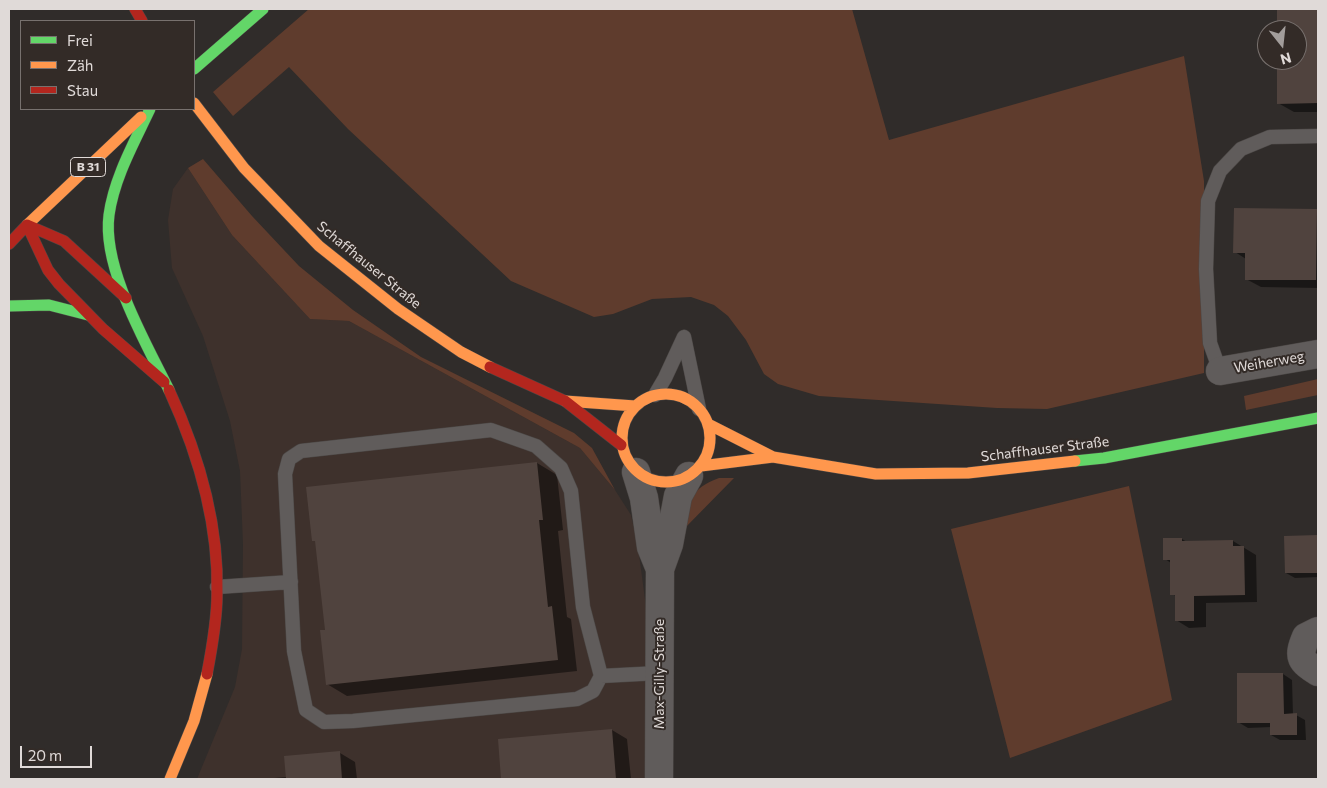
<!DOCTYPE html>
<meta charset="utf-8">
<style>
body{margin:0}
#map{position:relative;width:1327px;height:788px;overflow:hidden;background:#302c2a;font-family:Commissioner,sans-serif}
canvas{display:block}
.frame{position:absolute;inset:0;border:10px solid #e0dad8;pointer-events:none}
.legend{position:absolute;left:20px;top:20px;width:175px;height:90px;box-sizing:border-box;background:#332b27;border:1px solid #78716e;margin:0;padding:6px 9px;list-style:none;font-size:15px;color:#e0dad8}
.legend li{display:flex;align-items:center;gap:10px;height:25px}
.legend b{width:25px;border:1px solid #78716e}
.north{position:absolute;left:1257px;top:20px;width:50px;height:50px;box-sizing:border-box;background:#332b27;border:1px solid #78716e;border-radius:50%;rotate:164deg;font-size:14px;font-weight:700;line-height:20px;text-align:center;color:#e0dad8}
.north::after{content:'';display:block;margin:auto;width:18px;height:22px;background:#a29d9b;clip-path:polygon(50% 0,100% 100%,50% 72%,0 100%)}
.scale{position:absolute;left:20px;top:746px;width:72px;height:22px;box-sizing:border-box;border:2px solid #e0dad8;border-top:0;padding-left:6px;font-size:15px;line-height:18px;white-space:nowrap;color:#e0dad8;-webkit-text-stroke:4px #332b27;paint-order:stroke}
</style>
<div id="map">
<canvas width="1327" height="788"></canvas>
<div class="frame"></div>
<ul class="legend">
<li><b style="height:6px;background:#63d668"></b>Frei</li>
<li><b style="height:6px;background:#ff974d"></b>Zäh</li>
<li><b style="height:6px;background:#b3261e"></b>Stau</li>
</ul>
<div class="north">N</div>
<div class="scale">20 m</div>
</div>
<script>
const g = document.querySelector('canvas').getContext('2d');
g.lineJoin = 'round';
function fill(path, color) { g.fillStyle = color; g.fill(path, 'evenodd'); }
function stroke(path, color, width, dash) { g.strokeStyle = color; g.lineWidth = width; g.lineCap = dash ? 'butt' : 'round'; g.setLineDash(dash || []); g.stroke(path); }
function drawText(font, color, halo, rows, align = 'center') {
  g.font = font + ' Commissioner,sans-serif'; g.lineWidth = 4; g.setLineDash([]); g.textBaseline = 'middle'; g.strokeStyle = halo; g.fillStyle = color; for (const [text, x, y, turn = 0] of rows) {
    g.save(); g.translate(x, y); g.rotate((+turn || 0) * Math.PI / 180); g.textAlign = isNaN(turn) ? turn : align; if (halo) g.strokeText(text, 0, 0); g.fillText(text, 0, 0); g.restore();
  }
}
const built = new Path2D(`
 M188 168 232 235 310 319 349 321 580 448 615 490 631 515 638 547 649 629 647 779H197L235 687 242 649 243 544 240 471 230 421 203 336 172 268 168 220 173 189Z`);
const green = new Path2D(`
 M309 9H852L889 140 1184 56 1204 181V373L1047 409 997 408 819 396 778 384 764 374 746 340 728 316 714 305 691 297 652 299 613 314 594 317 511 281 348 129 289 67 233 116 213 92Z
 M203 159 252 216 299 266 353 310 421 357 574 433 592 448 615 490 580 448 349 321 310 319 232 235 188 168Z
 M1318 379V395L1246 410 1244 396Z
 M719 478H734L682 531C686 503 691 488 719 478Z
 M1129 486 1172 700 1010 758 951 529Z`);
const shadow = new Path2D(`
 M1278 9H1318V112H1294L1278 103V60H1297V30H1278Z
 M1317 210 1318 211V288L1261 287 1246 279V259L1235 252Z
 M537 463 557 475 563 530 558 531 567 617 571 619 577 671 347 696 327 684 326 631 317 542 313 540Z
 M1318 536V577L1295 578 1286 573V537Z
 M1182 539 1187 542 1233 541 1256 555 1257 602 1206 603V627L1189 628 1176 620V596L1172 594 1171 563 1165 559Z
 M1283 674 1292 680 1293 715H1296L1305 720 1306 740H1280L1271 735V727L1248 728 1238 722Z
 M612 730 627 739 631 779H502L499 740Z
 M340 753 355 762 357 779H262L287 777Z`);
const building = new Path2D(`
 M1277 9H1318V103L1277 104V60H1297V30H1277Z
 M1234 208 1317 209 1316 280H1245V253H1233Z
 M537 462 543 520H539L548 607 552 606 558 660 326 685 320 630H325L315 541H312L306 487Z
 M1318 535V573H1285L1284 536Z
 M1163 538H1182V541L1233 540V546H1244L1245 595 1194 596V621H1175V595H1170V560H1163Z
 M1237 673H1283L1284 714 1297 713V735H1270V723H1237Z
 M612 729 616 779H501L498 739Z
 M340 751 342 779H286L284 756Z`);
const lane = new Path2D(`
 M684 337 699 409
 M1220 371 1210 343 1206 269 1208 201 1220 171 1241 149 1270 137 1318 136
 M655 395 665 378 684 337
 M217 587 291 582
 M601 676 593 691 577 699 353 721 324 722 306 710 294 651 285 474 289 459 301 451 491 430 536 446 561 468 571 491 583 607 601 676 659 673`);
const street = new Path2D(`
 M1220 371 1318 354
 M636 472 644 498 651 547 660 569
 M1318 631 1306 637C1297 658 1301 661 1318 672
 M659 779 660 569 669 544 678 496 689 476`);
const fast = new Path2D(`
 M194 69 263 9
 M150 109C134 143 114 178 109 215 102 268 146 343 169 390
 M9 306 49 305 88 315
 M1075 461 1104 458 1318 418`);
const slow = new Path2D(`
 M194 103 244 168 319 246 398 309 461 352 490 367
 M27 225 141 117
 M622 438a44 44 0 1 1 88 0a44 44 0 1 1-88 0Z
 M565 401 635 406
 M708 424 773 457
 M701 466 773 457 876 474 968 473 1075 461
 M170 779 194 721 207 674`);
const jam = new Path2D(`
 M135 9 142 21
 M27 225 48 270 59 284 103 329 164 382
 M27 225 64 241 126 298
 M9 244 27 225
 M490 367 565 401 621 445
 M169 390C198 453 219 524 217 594 217 620 212 648 207 674`);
const shields = [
 [88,167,35]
];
const shieldNames = [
 ["B 31",88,167]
];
const streetNames = [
 ["Schaffhauser Straße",369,265,39],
 ["Weiherweg",1269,362,-10],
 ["Schaffhauser Straße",1045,449,-7],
 ["Max-Gilly-Straße",659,674,-90]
];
fill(built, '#3e312c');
fill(green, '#5f3c2d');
fill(shadow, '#0007');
fill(building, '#50433e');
stroke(lane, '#4c4846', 15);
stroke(street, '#4c4846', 29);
stroke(fast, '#4c4846', 12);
stroke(slow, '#4c4846', 12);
stroke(jam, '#4c4846', 12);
stroke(lane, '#605c5b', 14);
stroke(street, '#605c5b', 28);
stroke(fast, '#63d668', 11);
stroke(slow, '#ff974d', 11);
stroke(jam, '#b3261e', 11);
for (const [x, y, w] of shields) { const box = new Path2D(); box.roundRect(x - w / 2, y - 9.5, w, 19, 4); g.fillStyle = '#332b27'; g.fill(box); stroke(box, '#e0dad8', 1); }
drawText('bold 12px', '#e0dad8', null, shieldNames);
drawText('14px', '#e0dad8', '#332b27', streetNames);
</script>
